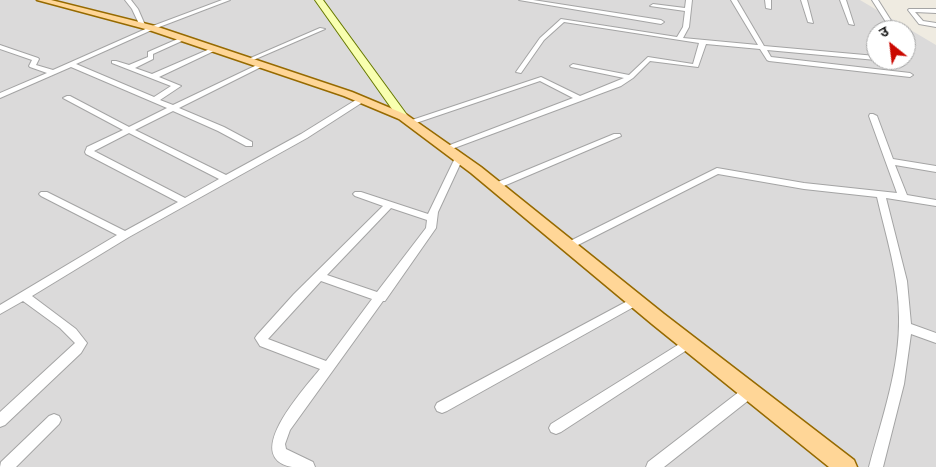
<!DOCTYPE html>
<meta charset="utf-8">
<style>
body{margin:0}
#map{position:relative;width:936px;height:467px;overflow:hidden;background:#efebe1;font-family:Karla,"Noto Sans Devanagari",sans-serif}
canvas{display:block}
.north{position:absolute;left:866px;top:20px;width:50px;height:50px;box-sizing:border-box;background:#fff;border:1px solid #a5a5a5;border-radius:50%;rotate:331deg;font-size:14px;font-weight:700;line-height:20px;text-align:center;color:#1d1d1d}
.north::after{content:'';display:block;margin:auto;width:18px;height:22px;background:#ca0800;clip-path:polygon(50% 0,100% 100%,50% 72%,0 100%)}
</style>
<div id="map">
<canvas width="936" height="467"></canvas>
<div class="north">उ</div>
</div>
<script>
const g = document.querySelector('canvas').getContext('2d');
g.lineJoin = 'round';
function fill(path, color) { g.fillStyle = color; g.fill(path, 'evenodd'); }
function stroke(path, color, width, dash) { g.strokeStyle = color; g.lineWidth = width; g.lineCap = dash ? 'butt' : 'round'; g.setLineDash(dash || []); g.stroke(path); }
const residential = new Path2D(`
 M0 0H860L936 45V467H0ZM876 30H906V60H876Z`);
const street = new Path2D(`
 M125 0H131L138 9 145 25 144 26H140L132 9Z
 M222 0H230L154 29 76 64 154 97 171 86 112 63V61H116L129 65 148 57V52L180 38H184V40L153 54V59L135 68 152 74 212 48H216V50L159 77 181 86 160 100 173 105 259 64H263V66L179 108 224 127 252 142V146H246L218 131 173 111 135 130 226 175 301 134 359 98H362L366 100 307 138 129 237 32 296 76 329 87 343 81 353 5 425 0 427V412L75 343 60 328 23 301 0 314V305L117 235 41 196 39 194 41 192H47L125 231 178 202 86 154 85 152 87 147 123 130 63 98 67 96H70L129 127 167 108 71 67 0 98V93L47 73 30 67 29 66 32 60 0 49V45L38 58 39 59 36 65 53 70 150 27ZM129 133 219 179 185 198 94 151Z
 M519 0H533L661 20 664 22 661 24Z
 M686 0H692L689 27 683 38 758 45 731 0H737L764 46 876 56V60L767 50 771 57 910 73 913 75 910 77 769 61 767 60 760 49 706 44 698 67 650 61 633 78 621 86 449 150H443L442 148 573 98 540 81 413 124H407L406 122 541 77 580 96 624 78 571 67 570 66 573 64 629 75 648 57 693 64 699 43 564 22 544 40 521 73 516 72 540 38 561 19 677 37 683 27 685 11 650 6 653 4 685 8Z
 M765 0H771V9L766 8Z
 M801 0H807L813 23 808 22Z
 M840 0H846L854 25 849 24Z
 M872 0H878L897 30H891Z
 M909 9H936V13L915 12 923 21 936 23V27L919 24 908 10Z
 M320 28 325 29 251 61 246 60Z
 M891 60H903V61L900 63Z
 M870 114H873L877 116 893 159 936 166V172L895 165 907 195 936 200V206L886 198 907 281 911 324 936 333V343L911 334 904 384 883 467H869C882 418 900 368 899 317 899 276 886 236 877 197L804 189 718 174 572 248H564L563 246 564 244 717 168 804 183 897 193 869 116Z
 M614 134H620L621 136 499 188 496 189 491 186 493 184Z
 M459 155 463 158 438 212 436 228 385 301H383L290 430 285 444 286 449 313 462 315 467C308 467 299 467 292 467 240 457 306 387 320 369L260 346 255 338 257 335 294 294 383 206 355 196 353 194 355 192H361L428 214 455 158ZM391 208 427 220 426 228 377 292 327 275ZM321 281 372 299 326 361 268 339Z
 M635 297 639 298 641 301 639 304 447 411 442 413 437 411 435 407 437 403Z
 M689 338 693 340 695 343 693 346 561 432 556 434 551 432 549 428 551 424Z
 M749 387 754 388 756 392 754 396 664 467H646L648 462 744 388Z
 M54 414 59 416 61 420 59 424 16 467H0L1 462 49 416Z`);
const secondary = new Path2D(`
 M315 0H323L407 115 408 117 407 119H399Z`);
const primary = new Path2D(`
 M37 0H51L155 26 352 92 407 115 481 167 664 314 854 460 857 467H829L652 324 471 173 399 119 344 96 149 30Z`);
fill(residential, '#dbdada');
stroke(street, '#a4a4a4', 2);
stroke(secondary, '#667800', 2);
stroke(primary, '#966a00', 3);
fill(street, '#fff');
fill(secondary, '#f8ffb0');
fill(primary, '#ffd697');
</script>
